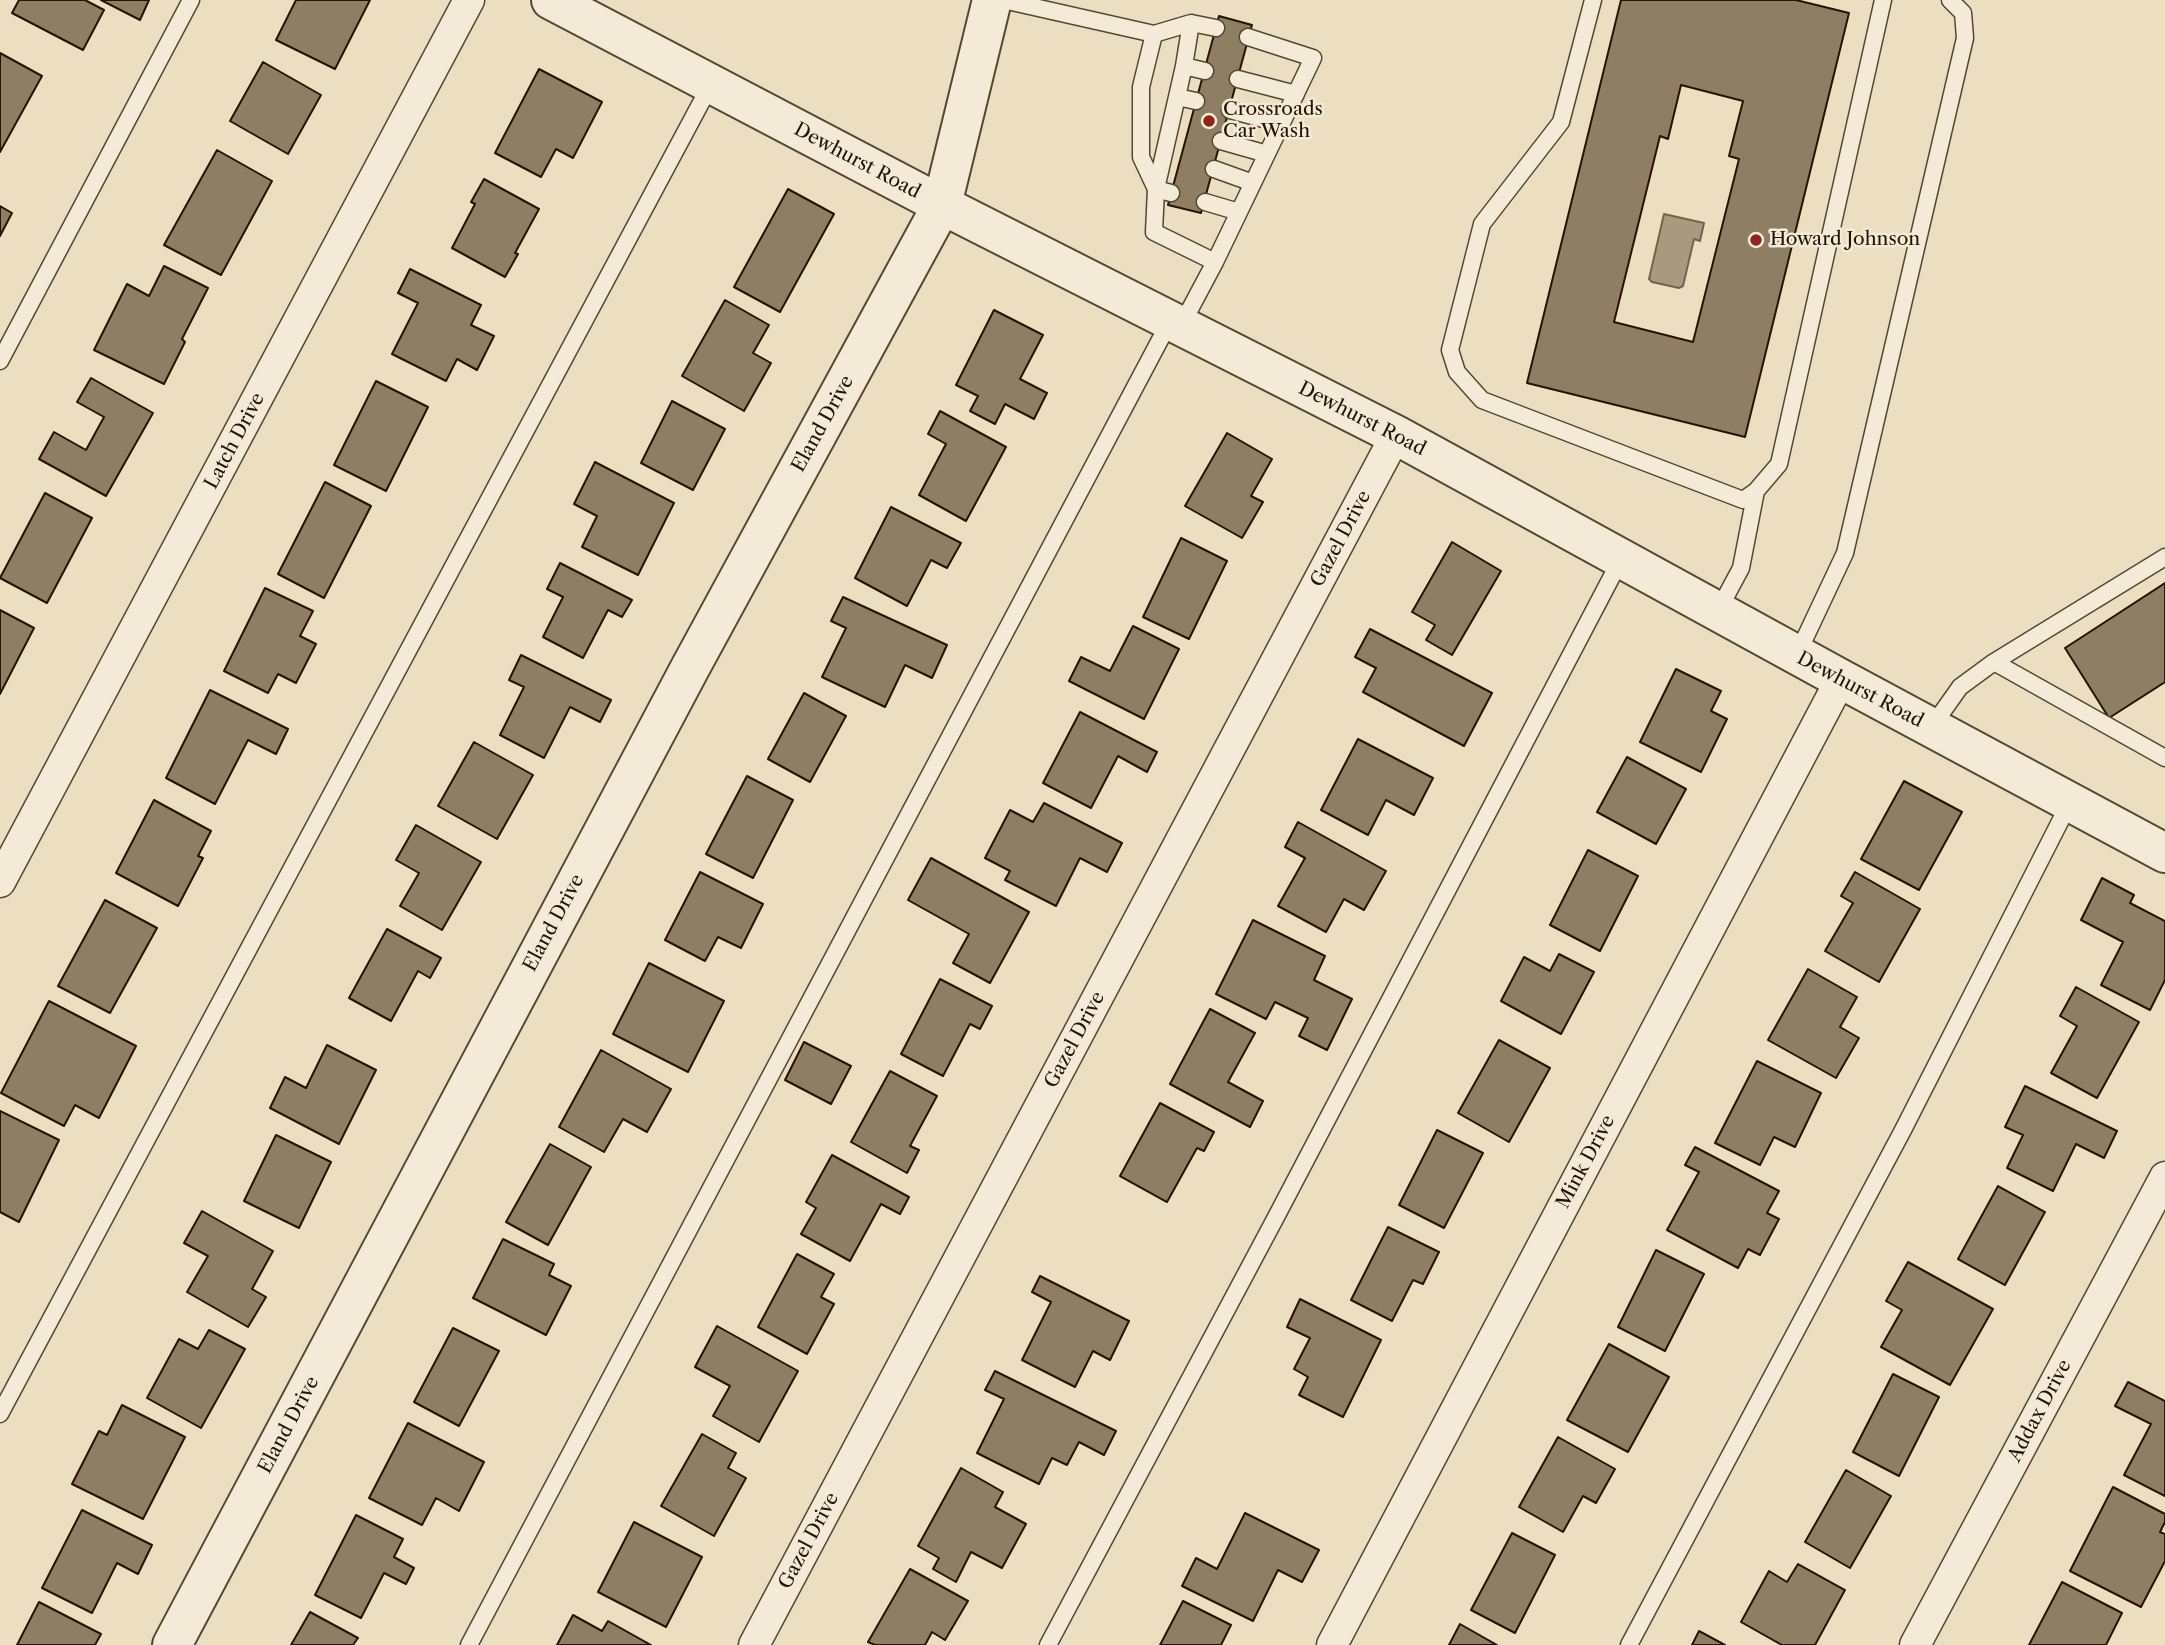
<!DOCTYPE html>
<style>
body{margin:0}
canvas{display:block;background:#ecdfc1}
</style>
<canvas width="2165" height="1645"></canvas>
<script>
const g = document.querySelector('canvas').getContext('2d');
g.lineJoin = 'round';
function fill(path, color) { g.fillStyle = color; g.fill(path, 'evenodd'); }
function stroke(path, color, width, dash) { g.strokeStyle = color; g.lineWidth = width; g.lineCap = dash ? 'butt' : 'round'; g.setLineDash(dash || []); g.stroke(path); }
function drawText(font, color, halo, rows, align = 'center') {
  g.font = font + ' "Libre Caslon Text",serif'; g.lineWidth = 5; g.setLineDash([]); g.textBaseline = 'middle'; g.strokeStyle = halo; g.fillStyle = color; for (const [text, x, y, turn = 0] of rows) {
    g.save(); g.translate(x, y); g.rotate((+turn || 0) * Math.PI / 180); g.textAlign = isNaN(turn) ? turn : align; if (halo) g.strokeText(text, 0, 0); g.fillText(text, 0, 0); g.restore();
  }
}
const water = new Path2D(`
 M1664 214 1704 223 1700 241 1694 239 1683 286 1679 288 1652 282 1649 279Z`);
const building = new Path2D(`
 M19 0H85L104 10 83 50 12 13Z
 M101 0H149L140 20Z
 M296 0H370L335 69 276 40Z
 M1621 0H1796L1849 13 1745 437 1527 383ZM1681 85 1743 101 1729 156 1739 159 1693 342 1614 322 1660 136 1668 139Z
 M1219 16 1252 25 1201 213 1168 205Z
 M0 53 42 76 0 152Z
 M263 62 321 95 288 154 230 121Z
 M539 69 602 102 573 158 556 149 541 177 495 153Z
 M217 150 272 181 221 275 164 245Z
 M484 179 539 209 515 253 518 254 505 277 452 248 475 204 471 202Z
 M788 189 834 214 780 312 734 287Z
 M0 206 12 213 0 236Z
 M164 266 208 288 182 339 185 342 164 384 94 350 127 284 149 296Z
 M410 269 481 305 471 325 494 336 477 370 457 359 446 381 392 354 418 303 398 293Z
 M725 300 769 325 753 353 771 363 744 411 682 376Z
 M994 310 1043 335 1020 379 1047 393 1034 419 1005 404 995 424 970 411 978 396 956 385Z
 M91 378 153 413 106 496 39 459 54 432 86 450 104 417 77 402Z
 M376 381 428 407 386 491 334 465Z
 M672 401 725 429 693 490 641 463Z
 M940 411 1006 447 966 521 919 495 946 444 928 434Z
 M1227 433 1272 459 1251 496 1263 502 1242 538 1185 506Z
 M595 462 674 503 638 575 582 547 597 516 574 504Z
 M325 482 371 506 324 598 278 574Z
 M45 493 92 518 47 603 0 578Z
 M891 507 961 543 947 568 931 560 907 606 855 578Z
 M1181 538 1227 561 1189 639 1143 617Z
 M1452 542 1501 571 1452 655 1426 640 1435 625 1412 612Z
 M560 563 632 600 622 617 608 610 583 658 543 637 563 597 547 589Z
 M2165 583V682L2109 718 2065 648Z
 M265 588 313 611 300 636 316 644 296 683 278 674 268 693 224 671Z
 M843 597 947 645 932 678 905 665 885 707 822 677 846 628 831 621Z
 M0 610 34 628 0 694Z
 M1133 626 1179 649 1144 719 1069 681 1081 657 1110 671Z
 M1370 629 1492 693 1464 746 1363 692 1376 668 1355 657Z
 M521 655 611 700 600 722 570 707 544 758 500 735 524 687 509 680Z
 M1676 669 1721 691 1711 711 1727 719 1701 772 1640 742Z
 M210 690 288 729 276 754 248 740 215 804 166 778Z
 M804 693 846 716 810 782 768 759Z
 M1080 712 1157 752 1147 772 1118 756 1091 808 1043 783Z
 M1358 739 1433 778 1414 815 1386 800 1368 835 1321 810Z
 M474 742 533 775 497 839 438 806Z
 M1627 757 1686 789 1656 844 1597 812Z
 M747 776 793 800 753 878 706 854Z
 M1904 781 1962 812 1919 890 1861 859Z
 M154 800 211 831 198 856 203 858 178 906 116 873Z
 M1044 803 1122 843 1107 872 1080 858 1056 906 1005 880 1010 871 985 858 1010 810 1033 822Z
 M1298 822 1386 871 1364 910 1344 899 1326 932 1278 906 1305 858 1285 847Z
 M416 825 481 862 442 930 400 906 419 873 396 860Z
 M1588 850 1638 876 1600 951 1550 925Z
 M931 858 1029 912 990 983 953 963 969 934 908 900Z
 M700 872 763 904 741 948 718 937 705 961 665 940Z
 M1855 872 1920 909 1879 982 1825 951 1853 903 1841 896Z
 M2102 878 2134 895 2130 903 2165 921V980L2150 1010 2101 985 2123 942 2081 920Z
 M105 900 157 928 110 1013 58 986Z
 M1253 920 1325 956 1314 980 1352 999 1327 1050 1299 1036 1308 1018 1275 1002 1266 1019 1216 994Z
 M387 929 441 958 430 978 418 971 391 1021 349 998Z
 M1559 954 1594 972 1561 1034 1501 1001 1524 957 1550 971Z
 M649 963 724 1001 688 1072 613 1034Z
 M1808 969 1857 997 1840 1027 1859 1038 1836 1078 1768 1040Z
 M940 979 992 1006 980 1029 970 1024 943 1076 901 1054Z
 M2076 987 2139 1022 2097 1098 2051 1073 2077 1026 2060 1016Z
 M49 1001 136 1046 99 1118 75 1105 64 1126 1 1093Z
 M1210 1009 1255 1033 1228 1082 1263 1101 1250 1127 1170 1084Z
 M1499 1040 1550 1068 1509 1142 1458 1113Z
 M804 1042 851 1066 831 1104 785 1080Z
 M327 1045 376 1070 339 1144 270 1108 285 1077 306 1088Z
 M601 1050 671 1089 647 1132 623 1119 604 1152 559 1127Z
 M1757 1061 1821 1093 1795 1147 1774 1137 1760 1165 1715 1143Z
 M890 1071 937 1096 910 1146 919 1150 907 1173 851 1142Z
 M2025 1086 2117 1131 2104 1158 2076 1144 2053 1191 2007 1168 2023 1135 2005 1127Z
 M1160 1103 1214 1132 1204 1151 1197 1148 1167 1202 1120 1176Z
 M0 1111 59 1140 19 1222 0 1212Z
 M1437 1130 1483 1153 1444 1228 1399 1205Z
 M276 1135 331 1162 299 1228 244 1201Z
 M550 1144 591 1167 548 1245 506 1222Z
 M1695 1147 1779 1191 1767 1213 1779 1219 1760 1255 1748 1249 1738 1268 1667 1230 1699 1172 1685 1165Z
 M832 1155 909 1197 900 1214 881 1204 850 1261 801 1234 816 1208 806 1202Z
 M1998 1186 2045 1212 2005 1285 1958 1259Z
 M202 1211 273 1251 252 1289 266 1297 248 1327 187 1292 208 1256 184 1243Z
 M1388 1227 1439 1252 1423 1284 1413 1280 1392 1321 1351 1300Z
 M503 1239 554 1264 549 1275 571 1286 546 1335 473 1298Z
 M1656 1250 1704 1274 1665 1351 1618 1327Z
 M797 1254 834 1274 821 1297 834 1304 807 1354 758 1327Z
 M1908 1262 1993 1309 1950 1385 1881 1347 1902 1310 1886 1301Z
 M1040 1276 1129 1321 1110 1360 1093 1351 1075 1387 1022 1360 1051 1302 1032 1292Z
 M1300 1299 1381 1340 1343 1417 1299 1395 1308 1377 1294 1369 1310 1338 1287 1327Z
 M717 1326 798 1371 759 1442 713 1416 730 1386 695 1367Z
 M453 1328 499 1351 459 1426 414 1402Z
 M209 1330 245 1349 201 1428 147 1398 179 1339 198 1349Z
 M1609 1344 1669 1377 1628 1452 1567 1420Z
 M995 1371 1116 1431 1104 1455 1079 1442 1067 1465 1052 1458 1039 1484 977 1453 1004 1399 985 1390Z
 M1893 1374 1939 1397 1899 1476 1853 1452Z
 M2128 1382 2165 1401V1496L2124 1475 2151 1424 2115 1406Z
 M122 1405 185 1437 143 1519 72 1484 99 1431 107 1435Z
 M408 1423 484 1462 459 1511 436 1498 422 1525 369 1498Z
 M702 1434 736 1453 728 1468 746 1478 714 1536 661 1506Z
 M1558 1437 1615 1469 1596 1503 1583 1496 1563 1532 1519 1507Z
 M961 1468 1003 1492 995 1507 1026 1524 1002 1568 971 1552 956 1582 933 1569 939 1558 918 1546Z
 M1846 1470 1891 1496 1850 1568 1805 1542Z
 M2113 1487 2165 1514V1522L2160 1532 2165 1534V1561L2141 1607 2070 1571Z
 M82 1510 152 1545 138 1574 117 1563 92 1613 42 1588Z
 M1245 1513 1319 1550 1302 1582 1278 1570 1253 1621 1182 1586 1196 1558 1217 1569Z
 M356 1515 403 1539 394 1557 414 1568 406 1584 384 1573 361 1618 315 1595Z
 M634 1522 702 1557 666 1627 598 1592Z
 M1512 1533 1555 1555 1515 1633 1471 1610Z
 M1798 1564 1845 1590 1815 1645H1782L1741 1622 1769 1571 1787 1582Z
 M910 1569 968 1601 945 1640 932 1632 925 1645H875L868 1642Z
 M2062 1582 2122 1613 2106 1645H2029Z
 M1183 1601 1231 1625 1221 1645H1160Z
 M39 1602 101 1634 95 1645H17Z
 M310 1612 358 1638 353 1645H291Z
 M573 1615 602 1631 608 1621 651 1645H557Z
 M1460 1624 1497 1645H1449Z
 M1699 1631 1725 1645H1692Z`);
const service = new Path2D(`
 M1003 0 1154 34 1141 87V157L1156 189 1154 232 1215 262 1313 58 1248 37
 M1593 0 1561 122 1482 224 1450 350 1457 372 1482 400 1743 500 1756 491 1779 464 1883 0
 M1154 34 1191 23 1216 28
 M1184 66 1205 71
 M1238 79 1296 94
 M1177 97 1196 101
 M1230 110 1282 124
 M1221 141 1267 154
 M1214 169 1253 183
 M1171 193 1156 189 1184 66 1191 23
 M1205 202 1239 212
 M1181 326 1215 262
 M0 361 191 0
 M1718 611 1741 568 1756 491
 M1797 655 1845 553 1965 38 1963 13 1950 0
 M1994 662 2165 758
 M1931 728 1960 687 1994 662 2165 557
 M0 1414 711 84
 M469 1645 1170 321
 M1048 1645 1275 1219 1621 559
 M1629 1645 1903 1130 2070 802`);
const minor = new Path2D(`
 M0 882 469 0
 M754 1645 1396 435
 M1332 1645 1841 679
 M1915 1645 2165 1177`);
const tertiary = new Path2D(`
 M551 0 942 205 1396 435 1841 679 2165 853
 M172 1645 690 668 942 205 992 0`);
const markers = [
 [1209,121,7,"#8f2418"],
 [1756,240,7,"#8f2418"]
];
const poiNames = [
 ["Crossroads",1223,110],
 ["Car Wash",1223,132],
 ["Howard Johnson",1770,240]
];
const streetNames = [
 ["Dewhurst Road",857,161,28],
 ["Dewhurst Road",1362,419,27],
 ["Eland Drive",823,424,-61],
 ["Latch Drive",235,441,-62],
 ["Gazel Drive",1341,539,-62],
 ["Dewhurst Road",1860,690,28],
 ["Eland Drive",554,923,-62],
 ["Gazel Drive",1075,1040,-62],
 ["Mink Drive",1586,1162,-62],
 ["Addax Drive",2040,1411,-62],
 ["Eland Drive",289,1425,-62],
 ["Gazel Drive",809,1541,-62]
];
fill(water, '#a99a7f');
stroke(water, '#75644c', 2);
fill(building, '#8d7e64');
stroke(building, '#271400', 2);
stroke(service, '#584730', 19);
stroke(minor, '#584730', 33);
stroke(tertiary, '#584730', 42);
stroke(service, '#f3ead7', 16);
stroke(minor, '#f3ead7', 30);
stroke(tertiary, '#f3ead7', 38);
for (const [x, y, r, color] of markers) { const dot = new Path2D(); dot.arc(x, y, r, 0, 2 * Math.PI); g.fillStyle = color; g.fill(dot); stroke(dot, '#f3ead7', 2.5); }
drawText('19px', '#271400', '#f3ead7', poiNames, 'left');
drawText('19px', '#271400', '#f3ead7', streetNames);
</script>
